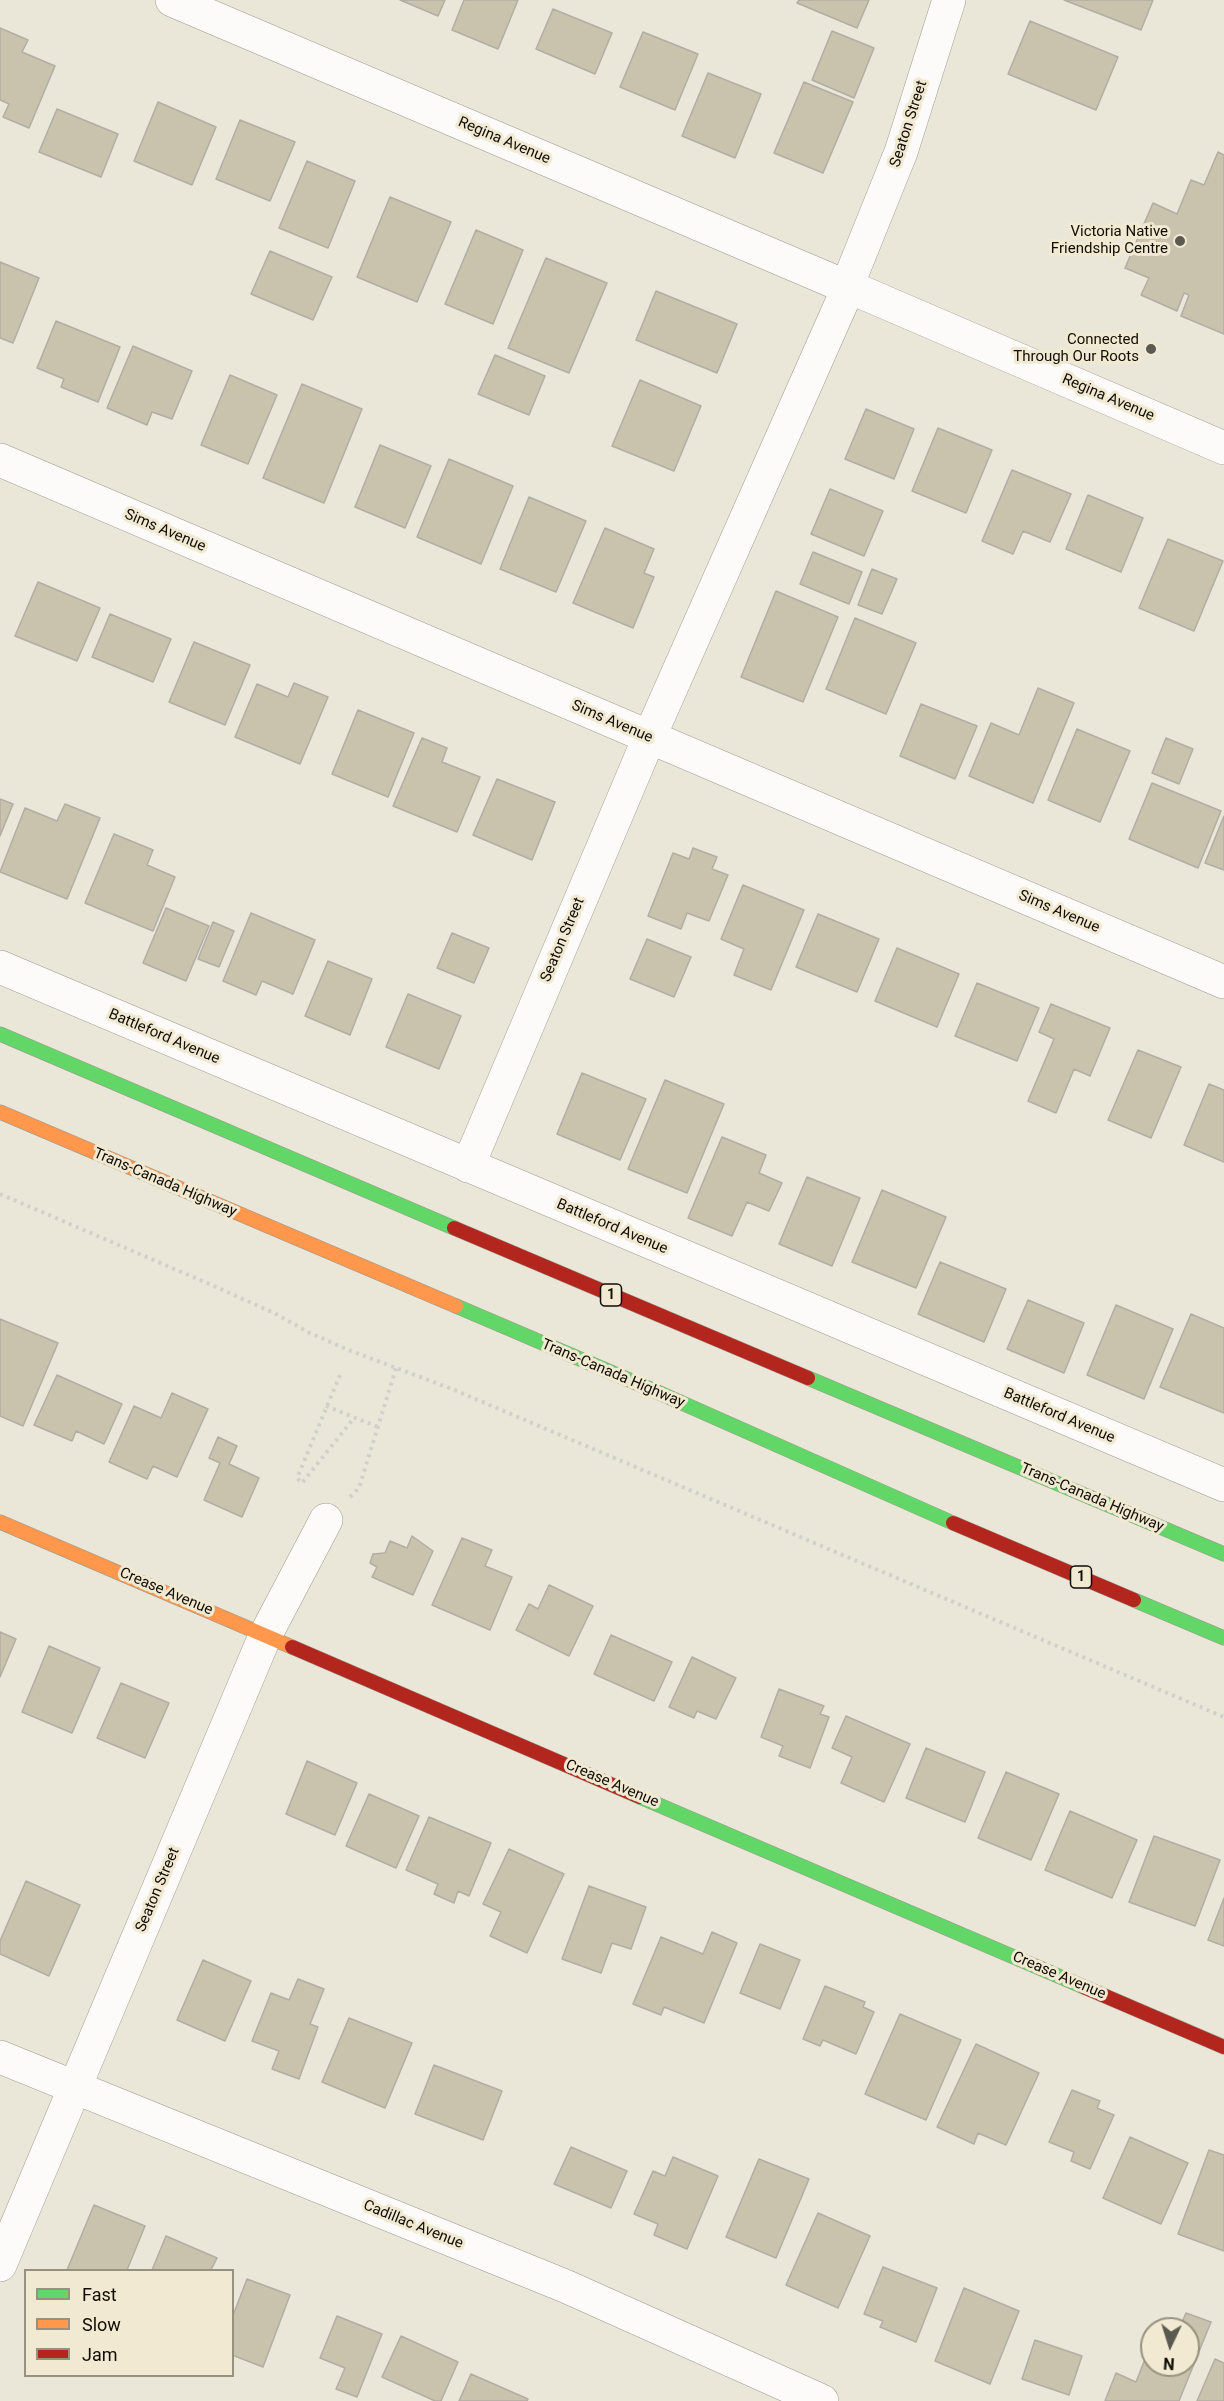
<!DOCTYPE html>
<style>
body{margin:0}
#map{position:relative;width:1224px;height:2401px;overflow:hidden;background:#eae6d8;font-family:Roboto,sans-serif}
canvas{display:block}
.legend{position:absolute;left:24px;top:2269px;width:210px;height:108px;box-sizing:border-box;background:#f1e9d1;border:2px solid #979180;margin:0;padding:8px 10px;list-style:none;font-size:18px;color:#100d06}
.legend li{display:flex;align-items:center;gap:12px;height:30px}
.legend b{width:30px;border:2px solid #979180}
.north{position:absolute;left:1140px;top:2317px;width:60px;height:60px;box-sizing:border-box;background:#f1e9d1;border:2px solid #979180;border-radius:50%;rotate:184deg;font-size:16px;font-weight:700;line-height:24px;text-align:center;color:#100d06}
.north::after{content:'';display:block;margin:auto;width:21px;height:27px;background:#5c5950;clip-path:polygon(50% 0,100% 100%,50% 72%,0 100%)}
</style>
<div id="map">
<canvas width="1224" height="2401"></canvas>
<ul class="legend">
<li><b style="height:8px;background:#63d668"></b>Fast</li>
<li><b style="height:8px;background:#ff974d"></b>Slow</li>
<li><b style="height:8px;background:#b3261e"></b>Jam</li>
</ul>
<div class="north">N</div>
</div>
<script>
const g = document.querySelector('canvas').getContext('2d');
g.lineJoin = 'round';
function fill(path, color) { g.fillStyle = color; g.fill(path, 'evenodd'); }
function stroke(path, color, width, dash) { g.strokeStyle = color; g.lineWidth = width; g.lineCap = dash ? 'butt' : 'round'; g.setLineDash(dash || []); g.stroke(path); }
function drawText(font, color, halo, rows, align = 'center') {
  g.font = font + ' Roboto,sans-serif'; g.lineWidth = 6; g.setLineDash([]); g.textBaseline = 'middle'; g.strokeStyle = halo; g.fillStyle = color; for (const [text, x, y, turn = 0] of rows) {
    g.save(); g.translate(x, y); g.rotate((+turn || 0) * Math.PI / 180); g.textAlign = isNaN(turn) ? turn : align; if (halo) g.strokeText(text, 0, 0); g.fillText(text, 0, 0); g.restore();
  }
}
const building = new Path2D(`
 M400 0H445L438 16Z
 M464 0H518L498 49 452 30Z
 M799 0H869L857 28 797 3Z
 M1064 0H1153L1141 30Z
 M553 9 612 33 595 74 536 49Z
 M1030 21 1118 57 1096 110 1008 74Z
 M0 28 28 40 22 52 55 66 29 128 3 117 9 104 0 100Z
 M832 31 874 48 854 98 812 80Z
 M643 32 698 54 675 110 620 87Z
 M708 73 761 94 735 158 682 136Z
 M804 82 853 102 823 173 774 153Z
 M158 102 216 127 192 185 134 161Z
 M57 109 118 134 101 177 39 152Z
 M240 120 295 142 270 201 216 179Z
 M1218 152 1224 155V334L1181 316 1189 295 1184 293 1177 311 1141 295 1149 278 1125 268 1153 203 1177 214 1191 180 1204 185Z
 M307 161 355 181 328 248 279 228Z
 M390 197 451 222 417 302 357 277Z
 M476 230 523 250 493 324 445 304Z
 M270 251 332 277 313 320 251 294Z
 M546 258 607 283 569 373 508 348Z
 M0 262 39 278 13 343 0 338Z
 M656 291 737 324 717 373 636 340Z
 M56 321 120 347 98 402 61 387 64 379 37 368Z
 M133 346 192 371 172 419 152 412 147 425 107 408Z
 M495 355 545 376 529 415 478 394Z
 M230 375 277 395 248 464 201 445Z
 M640 380 701 406 674 471 612 446Z
 M302 384 362 409 324 503 263 478Z
 M866 409 914 429 894 479 845 459Z
 M938 428 992 450 966 513 912 491Z
 M380 445 431 466 405 528 355 507Z
 M449 459 513 486 481 564 417 537Z
 M1012 470 1071 494 1050 542 1023 531 1013 554 982 541Z
 M830 489 883 511 864 556 811 534Z
 M1088 495 1143 518 1121 572 1066 549Z
 M529 497 586 521 556 592 500 569Z
 M605 528 654 549 644 573 654 577 633 628 573 603Z
 M1168 539 1223 561 1194 631 1139 608Z
 M813 552 862 572 849 604 800 584Z
 M872 569 897 579 882 614 858 605Z
 M38 582 100 608 77 661 15 636Z
 M776 591 838 617 803 702 741 677Z
 M110 614 171 639 153 682 92 657Z
 M855 618 916 643 886 714 826 689Z
 M194 642 250 665 225 725 169 702Z
 M294 683 328 697 300 764 235 737 257 684 288 697Z
 M1038 688 1074 703 1033 803 969 776 991 723 1019 735Z
 M921 704 977 726 955 779 900 756Z
 M358 710 414 733 388 797 332 774Z
 M1077 729 1130 751 1100 822 1048 800Z
 M422 738 447 748 442 762 480 777 457 832 393 806Z
 M1166 738 1193 749 1179 784 1152 773Z
 M497 779 555 802 532 860 473 835Z
 M1152 783 1221 811 1198 868 1129 839Z
 M0 799 13 804 0 836Z
 M65 804 100 818 67 899 0 872 25 808 57 821Z
 M1224 816V870L1205 863Z
 M114 834 153 850 147 865 175 877 153 931 85 903Z
 M693 848 717 857 712 869 728 875 709 921 687 913 681 929 648 916 673 853 689 859Z
 M743 885 804 910 771 990 734 975 744 949 721 939Z
 M166 908 209 926 186 981 143 963Z
 M251 913 315 940 293 994 262 981 256 995 223 981Z
 M818 914 879 939 857 992 796 967Z
 M213 922 234 931 219 967 198 959Z
 M452 933 489 948 474 983 437 968Z
 M647 939 691 957 674 997 630 979Z
 M897 948 959 974 937 1027 875 1001Z
 M328 961 372 979 350 1035 305 1016Z
 M977 983 1039 1008 1017 1061 955 1036Z
 M408 994 461 1016 439 1069 386 1047Z
 M1051 1004 1110 1028 1090 1076 1074 1069 1056 1113 1028 1101 1054 1039 1039 1032Z
 M1138 1050 1181 1067 1151 1138 1108 1120Z
 M582 1073 646 1099 620 1160 557 1134Z
 M665 1080 724 1104 687 1193 628 1169Z
 M1209 1084 1224 1090V1162L1184 1145Z
 M722 1137 766 1155 759 1173 782 1183 769 1211 747 1202 732 1236 688 1218Z
 M807 1177 860 1198 832 1266 779 1244Z
 M882 1190 946 1217 916 1288 852 1262Z
 M940 1262 1006 1289 984 1342 918 1314Z
 M1028 1300 1084 1323 1064 1373 1007 1349Z
 M1116 1305 1173 1329 1144 1399 1087 1375Z
 M1191 1314 1224 1328V1413L1160 1387Z
 M0 1319 58 1343 23 1426 0 1416Z
 M57 1375 122 1404 104 1444 76 1431 72 1441 34 1425Z
 M172 1393 208 1409 177 1477 153 1466 147 1479 109 1462 134 1406 161 1418Z
 M218 1437 237 1446 229 1464 259 1478 242 1517 204 1500 220 1463 209 1458Z
 M412 1536 433 1551 413 1595 372 1577 377 1567 370 1563 373 1554 385 1553 390 1541 407 1548Z
 M462 1538 492 1550 485 1566 512 1577 490 1630 432 1605Z
 M549 1585 593 1606 569 1656 516 1630 529 1604 538 1609Z
 M0 1632 16 1639 0 1677Z
 M611 1635 672 1662 654 1701 594 1674Z
 M49 1646 100 1668 72 1733 22 1712Z
 M692 1657 736 1678 716 1719 697 1711 694 1718 669 1707Z
 M121 1683 169 1703 145 1758 97 1738Z
 M779 1689 824 1706 820 1714 829 1717 810 1768 779 1756 783 1746 761 1737Z
 M846 1716 910 1744 884 1802 841 1783 852 1757 832 1748Z
 M926 1748 985 1772 965 1822 906 1798Z
 M307 1761 357 1783 335 1835 286 1814Z
 M1006 1772 1059 1794 1031 1860 978 1838Z
 M369 1794 419 1816 396 1868 346 1846Z
 M1070 1811 1137 1840 1112 1898 1045 1870Z
 M429 1817 491 1843 469 1896 458 1891 454 1903 434 1894 438 1884 406 1870Z
 M1154 1836 1220 1860 1195 1926 1129 1902Z
 M509 1849 564 1874 527 1953 490 1936 501 1912 483 1904Z
 M26 1881 80 1905 49 1976 0 1954V1941Z
 M589 1886 646 1907 631 1949 612 1943 601 1973 562 1959Z
 M1224 1898V1946L1208 1940Z
 M712 1932 737 1943 704 2023 664 2007 661 2015 633 2004 661 1937 703 1954Z
 M760 1944 800 1960 780 2009 740 1993Z
 M203 1960 251 1981 225 2041 177 2020Z
 M298 1979 324 1989 310 2024 318 2027 299 2079 272 2069 279 2051 252 2041 271 1993 289 2000Z
 M825 1986 865 2002 863 2007 874 2012 856 2054 823 2040 820 2046 803 2039Z
 M900 2014 961 2040 926 2120 865 2094Z
 M349 2018 412 2043 385 2108 322 2082Z
 M976 2044 1039 2073 1006 2145 978 2133 974 2144 937 2127Z
 M434 2065 502 2091 483 2140 415 2114Z
 M1072 2090 1100 2101 1097 2108 1114 2115 1090 2169 1071 2161 1074 2152 1049 2142Z
 M1130 2137 1188 2163 1161 2224 1103 2198Z
 M571 2147 627 2171 611 2208 554 2184Z
 M1209 2150 1224 2155V2251L1178 2234Z
 M673 2157 718 2176 687 2249 654 2235 658 2224 634 2214 653 2171 665 2176Z
 M759 2159 809 2179 776 2258 726 2237Z
 M94 2205 145 2226 127 2270H67Z
 M818 2213 870 2236 838 2308 786 2285Z
 M166 2236 217 2258 211 2270H152Z
 M883 2267 937 2288 916 2342 880 2327 883 2321 864 2314Z
 M247 2279 290 2295 263 2367 232 2355V2318Z
 M964 2288 1019 2311 990 2384 935 2361Z
 M1186 2313 1211 2322 1179 2401H1105L1116 2373 1136 2382 1149 2349 1152 2351V2365H1188V2329H1179Z
 M337 2316 382 2334 357 2397 336 2389 345 2368 320 2358Z
 M401 2336 458 2362 441 2401H435L382 2377Z
 M1035 2340 1082 2356 1069 2395 1022 2379Z
 M1215 2359 1224 2363V2401H1197Z
 M471 2374 528 2399 527 2401H459Z`);
const path = new Path2D(`
 M0 1194 214 1286 274 1313 308 1332 346 1349 452 1389 1224 1717
 M340 1375 297 1478 302 1483 354 1418
 M326 1406 378 1427
 M350 1497 359 1488 396 1368`);
const street = new Path2D(`
 M172 0 835 282
 M851 276 901 152 949 0
 M861 292 1224 448
 M0 460 1224 982
 M0 967 1224 1485
 M468 1166 649 738 842 302
 M0 2057 565 2286 822 2401
 M0 2265 265 1636 326 1520`);
const fast = new Path2D(`
 M0 1034 454 1228
 M456 1306 655 1391 953 1523
 M808 1378 1224 1554
 M1134 1600 1224 1638
 M640 1797 1084 1987`);
const slow = new Path2D(`
 M0 1112 456 1306
 M0 1522 292 1647`);
const jam = new Path2D(`
 M454 1228 808 1378
 M953 1523 1134 1600
 M292 1647 640 1797
 M1084 1987 1224 2047`);
const markers = [
 [1180,241,6,"#5c5950"],
 [1151,349,6,"#5c5950"]
];
const shields = [
 [611,1295,21],
 [1081,1577,21]
];
const shieldNames = [
 ["1",611,1295],
 ["1",1081,1577]
];
const streetNames = [
 ["Seaton Street",909,124,-72],
 ["Regina Avenue",504,141,23],
 ["Regina Avenue",1108,398,23],
 ["Sims Avenue",165,531,23],
 ["Sims Avenue",612,722,23],
 ["Sims Avenue",1059,912,23],
 ["Seaton Street",563,940,-67],
 ["Battleford Avenue",164,1037,23],
 ["Trans-Canada Highway",165,1183,23],
 ["Battleford Avenue",612,1227,23],
 ["Trans-Canada Highway",613,1374,23],
 ["Battleford Avenue",1059,1416,23],
 ["Trans-Canada Highway",1092,1498,23],
 ["Crease Avenue",166,1592,23],
 ["Crease Avenue",612,1784,23],
 ["Seaton Street",158,1890,-67],
 ["Crease Avenue",1059,1976,23],
 ["Cadillac Avenue",413,2225,22]
];
const poiNames = [
 ["Victoria Native",1168,232],
 ["Friendship Centre",1168,249],
 ["Connected",1139,340],
 ["Through Our Roots",1139,357]
];
fill(building, '#c9c2ac');
stroke(building, '#b2aea4', 1.5);
stroke(street, '#9c998f', 34);
stroke(fast, '#9c998f', 15);
stroke(slow, '#9c998f', 15);
stroke(jam, '#9c998f', 15);
stroke(path, '#d1d0cc', 4, [3, 4.5]);
stroke(street, '#fcfbf9', 33);
stroke(fast, '#63d668', 14);
stroke(slow, '#ff974d', 14);
stroke(jam, '#b3261e', 14);
for (const [x, y, r, color] of markers) { const dot = new Path2D(); dot.arc(x, y, r, 0, 2 * Math.PI); g.fillStyle = color; g.fill(dot); stroke(dot, '#f1e9d1', 2); }
for (const [x, y, w] of shields) { const box = new Path2D(); box.roundRect(x - w / 2, y - 11, w, 22, 4.5); g.fillStyle = '#f1e9d1'; g.fill(box); stroke(box, '#100d06', 1.5); }
drawText('bold 14px', '#100d06', null, shieldNames);
drawText('15px', '#100d06', '#f1e9d1', streetNames);
drawText('15px', '#100d06', '#f1e9d1', poiNames, 'right');
</script>
